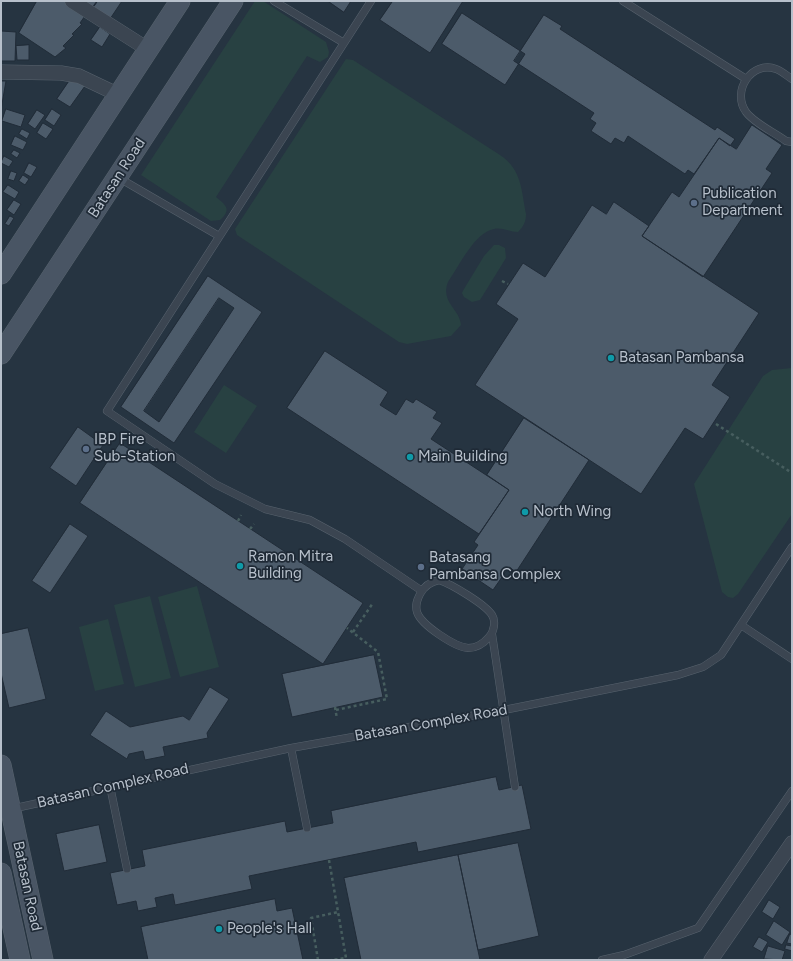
<!DOCTYPE html>
<style>
body{margin:0}
#map{position:relative;width:793px;height:961px;overflow:hidden;background:#263441;font-family:Figtree,sans-serif}
canvas{display:block}
.frame{position:absolute;inset:0;border:2px solid #b7c0cb;pointer-events:none}
</style>
<div id="map">
<canvas width="793" height="961"></canvas>
<div class="frame"></div>
</div>
<script>
const g = document.querySelector('canvas').getContext('2d');
g.lineJoin = 'round';
function fill(path, color) { g.fillStyle = color; g.fill(path, 'evenodd'); }
function stroke(path, color, width, dash) { g.strokeStyle = color; g.lineWidth = width; g.lineCap = dash ? 'butt' : 'round'; g.setLineDash(dash || []); g.stroke(path); }
function drawText(font, color, halo, rows, align = 'center') {
  g.font = font + ' Figtree,sans-serif'; g.lineWidth = 3.5; g.setLineDash([]); g.textBaseline = 'middle'; g.strokeStyle = halo; g.fillStyle = color; for (const [text, x, y, turn = 0] of rows) {
    g.save(); g.translate(x, y); g.rotate((+turn || 0) * Math.PI / 180); g.textAlign = isNaN(turn) ? turn : align; if (halo) g.strokeText(text, 0, 0); g.fillText(text, 0, 0); g.restore();
  }
}
const green = new Path2D(`
 M255 1H263L326 42 329 52 328 57 320 62 307 56 216 197C226 205 232 210 220 220L211 221 141 175Z
 M346 59 353 60 500 155C522 170 521 189 526 214 526 221 524 226 518 232 510 232 502 227 494 229 475 232 459 266 448 282 440 302 460 309 461 325L451 336 407 344 399 342 237 235 235 229Z
 M494 245H499L505 248 506 258 480 300 472 302 464 297 462 293 464 289 484 256Z
 M792 368V514L738 594 733 598 728 597 722 592 694 484 763 376 772 370Z
 M224 385 257 406 226 453 194 432Z
 M197 586 219 667 180 677 158 597Z
 M150 596 171 678 135 687 114 605Z
 M108 619 124 684 95 691 79 627Z`);
const building = new Path2D(`
 M37 1H68L87 13 80 23 82 24 72 34 74 35 63 46 66 48 55 57 19 33Z
 M83 1H97L91 9Z
 M98 1H122L108 22 91 11Z
 M328 1H351L344 12Z
 M393 1H463L430 53 380 20Z
 M462 13 525 54 505 85 442 44Z
 M544 15 562 26 560 29 715 130 717 127 735 139 730 146 719 138 694 174 688 170 685 174 628 136 624 143 615 138 611 144 591 131 596 123 590 119 594 113 514 61Z
 M100 27 110 34 102 47 91 40Z
 M1 31 16 32 15 61H1Z
 M29 45V60H17L16 46Z
 M72 77 85 86 70 107 57 99Z
 M1 81H6L1 110Z
 M6 109 25 115 21 127 2 121Z
 M52 109 61 115 54 126 45 120Z
 M37 110 45 115 35 129 28 124Z
 M43 123 53 129 46 139 37 133Z
 M752 125 782 145 766 169 772 173 703 277 642 236 672 192 679 197 719 138 736 149Z
 M22 129 30 133 27 139 19 134Z
 M15 136 27 142 23 150 11 145Z
 M14 150 20 153 17 158 11 154Z
 M4 156 13 161 9 167 1 163Z
 M29 163 37 167 31 177 24 173Z
 M11 171 17 173 14 181 8 179Z
 M23 175 29 179 25 185 19 181Z
 M8 185 19 192 15 199 3 192Z
 M14 200 21 204 14 215 7 210Z
 M614 202 649 226 642 236 759 313 712 385 730 397 703 439 685 428 641 494 475 385 518 319 496 304 523 263 545 277 592 205 606 214Z
 M10 216 14 218 9 226 5 224Z
 M208 276 262 312 174 443 121 407ZM219 298 234 308 159 422 144 411Z
 M325 351 388 392 380 405 396 415 406 399 413 403 416 399 437 412 433 418 442 423 431 439 509 490 479 534 287 408Z
 M524 418 589 460 516 572 509 567 493 590 462 569 478 545 474 542 509 490 487 475Z
 M78 427 103 445 76 486 50 468Z
 M120 443 363 603 323 664 80 503Z
 M70 524 88 536 50 593 32 581Z
 M28 628 46 699 9 708 1 673V634Z
 M374 655 383 697 292 717 282 674Z
 M210 687 229 699 207 733 208 738 163 747 165 756 145 760 143 751 129 754 127 759 90 735 106 711 130 727 183 716 189 720Z
 M496 777 499 790 522 785 531 829 418 852 416 842 249 876 252 889 175 905 173 894 155 898 157 907 138 911 136 901 117 905 110 873 145 866 142 850 285 821 287 832 333 823 331 811Z
 M99 825 107 862 64 871 56 834Z
 M518 843 539 936 478 950 458 855Z
 M458 855 480 960H361L344 878Z
 M275 899 277 911 292 908 303 960H148L141 927Z
 M769 900 780 907 773 919 762 912Z
 M774 921 790 932 782 945 766 935Z
 M790 934 792 935V944L787 943Z
 M759 937 768 942 762 952 753 947Z
 M786 945 792 946V951L785 949Z
 M768 946 785 951 782 960 764 959Z`);
const path = new Path2D(`
 M502 281 508 284
 M716 424 792 473
 M238 521 241 515
 M250 529 254 524
 M353 632 373 603
 M335 707 337 719
 M336 710 387 699 378 652 347 628
 M329 860 346 958 331 960
 M297 931 312 927
 M318 960 311 918 338 912`);
const service = new Path2D(`
 M274 1 344 43
 M371 1 107 411 215 484 265 509 310 520 345 539 422 591
 M623 1 746 79
 M792 79C787 76 782 71 776 69 752 60 731 91 746 112 755 124 774 132 786 141L792 142
 M119 178 219 236
 M439 580C451 584 485 604 492 615 496 621 494 632 489 637 484 643 477 648 468 648 455 647 421 625 417 612 415 605 417 600 420 594 424 586 430 582 439 580Z
 M741 625 792 659
 M492 634 515 787
 M291 748 307 828
 M110 786 127 869
 M11 809 291 748 504 710 678 675 703 667 721 655 792 547
 M602 960 624 955 698 928 792 791`);
const minor = new Path2D(`
 M72 1 149 50
 M1 72 61 73 79 76 119 95
 M711 960 792 843`);
const secondary = new Path2D(`
 M1 274 180 1
 M1 354 233 1
 M1 765 43 960
 M1 873 20 960`);
const markers = [
 [694,203,4,"#5c6f8a"],
 [611,358,4,"#0f9aa8"],
 [86,449,4,"#5c6f8a"],
 [410,457,4,"#0f9aa8"],
 [525,512,4,"#0f9aa8"],
 [240,566,4,"#0f9aa8"],
 [421,567,4,"#5c6f8a"],
 [219,929,4,"#0f9aa8"]
];
const streetNames = [
 ["Batasan Road",117,178,-57],
 ["Batasan Complex Road",431,723,-10],
 ["Batasan Complex Road",113,786,-13],
 ["Batasan Road",27,886,78]
];
const poiNames = [
 ["Publication",702,194],
 ["Department",702,211],
 ["Batasan Pambansa",619,358],
 ["IBP Fire",94,440],
 ["Sub-Station",94,457],
 ["Main Building",418,457],
 ["North Wing",533,512],
 ["Ramon Mitra",248,557],
 ["Building",248,574],
 ["Batasang",429,558],
 ["Pambansa Complex",429,575],
 ["People's Hall",227,929]
];
fill(green, '#284142');
fill(building, '#4c5b6a');
stroke(building, '#212c38', 1);
stroke(service, '#58636e', 8);
stroke(minor, '#58636e', 15);
stroke(secondary, '#58636e', 21);
stroke(path, '#475e5f', 2.5, [3, 3]);
stroke(service, '#3b4551', 7);
stroke(minor, '#3b4551', 14);
stroke(secondary, '#495564', 20);
for (const [x, y, r, color] of markers) { const dot = new Path2D(); dot.arc(x, y, r, 0, 2 * Math.PI); g.fillStyle = color; g.fill(dot); stroke(dot, '#1f2a36', 1.5); }
drawText('15px', '#b7c0cb', '#1f2a36', streetNames);
drawText('15px', '#b7c0cb', '#1f2a36', poiNames, 'left');
</script>
